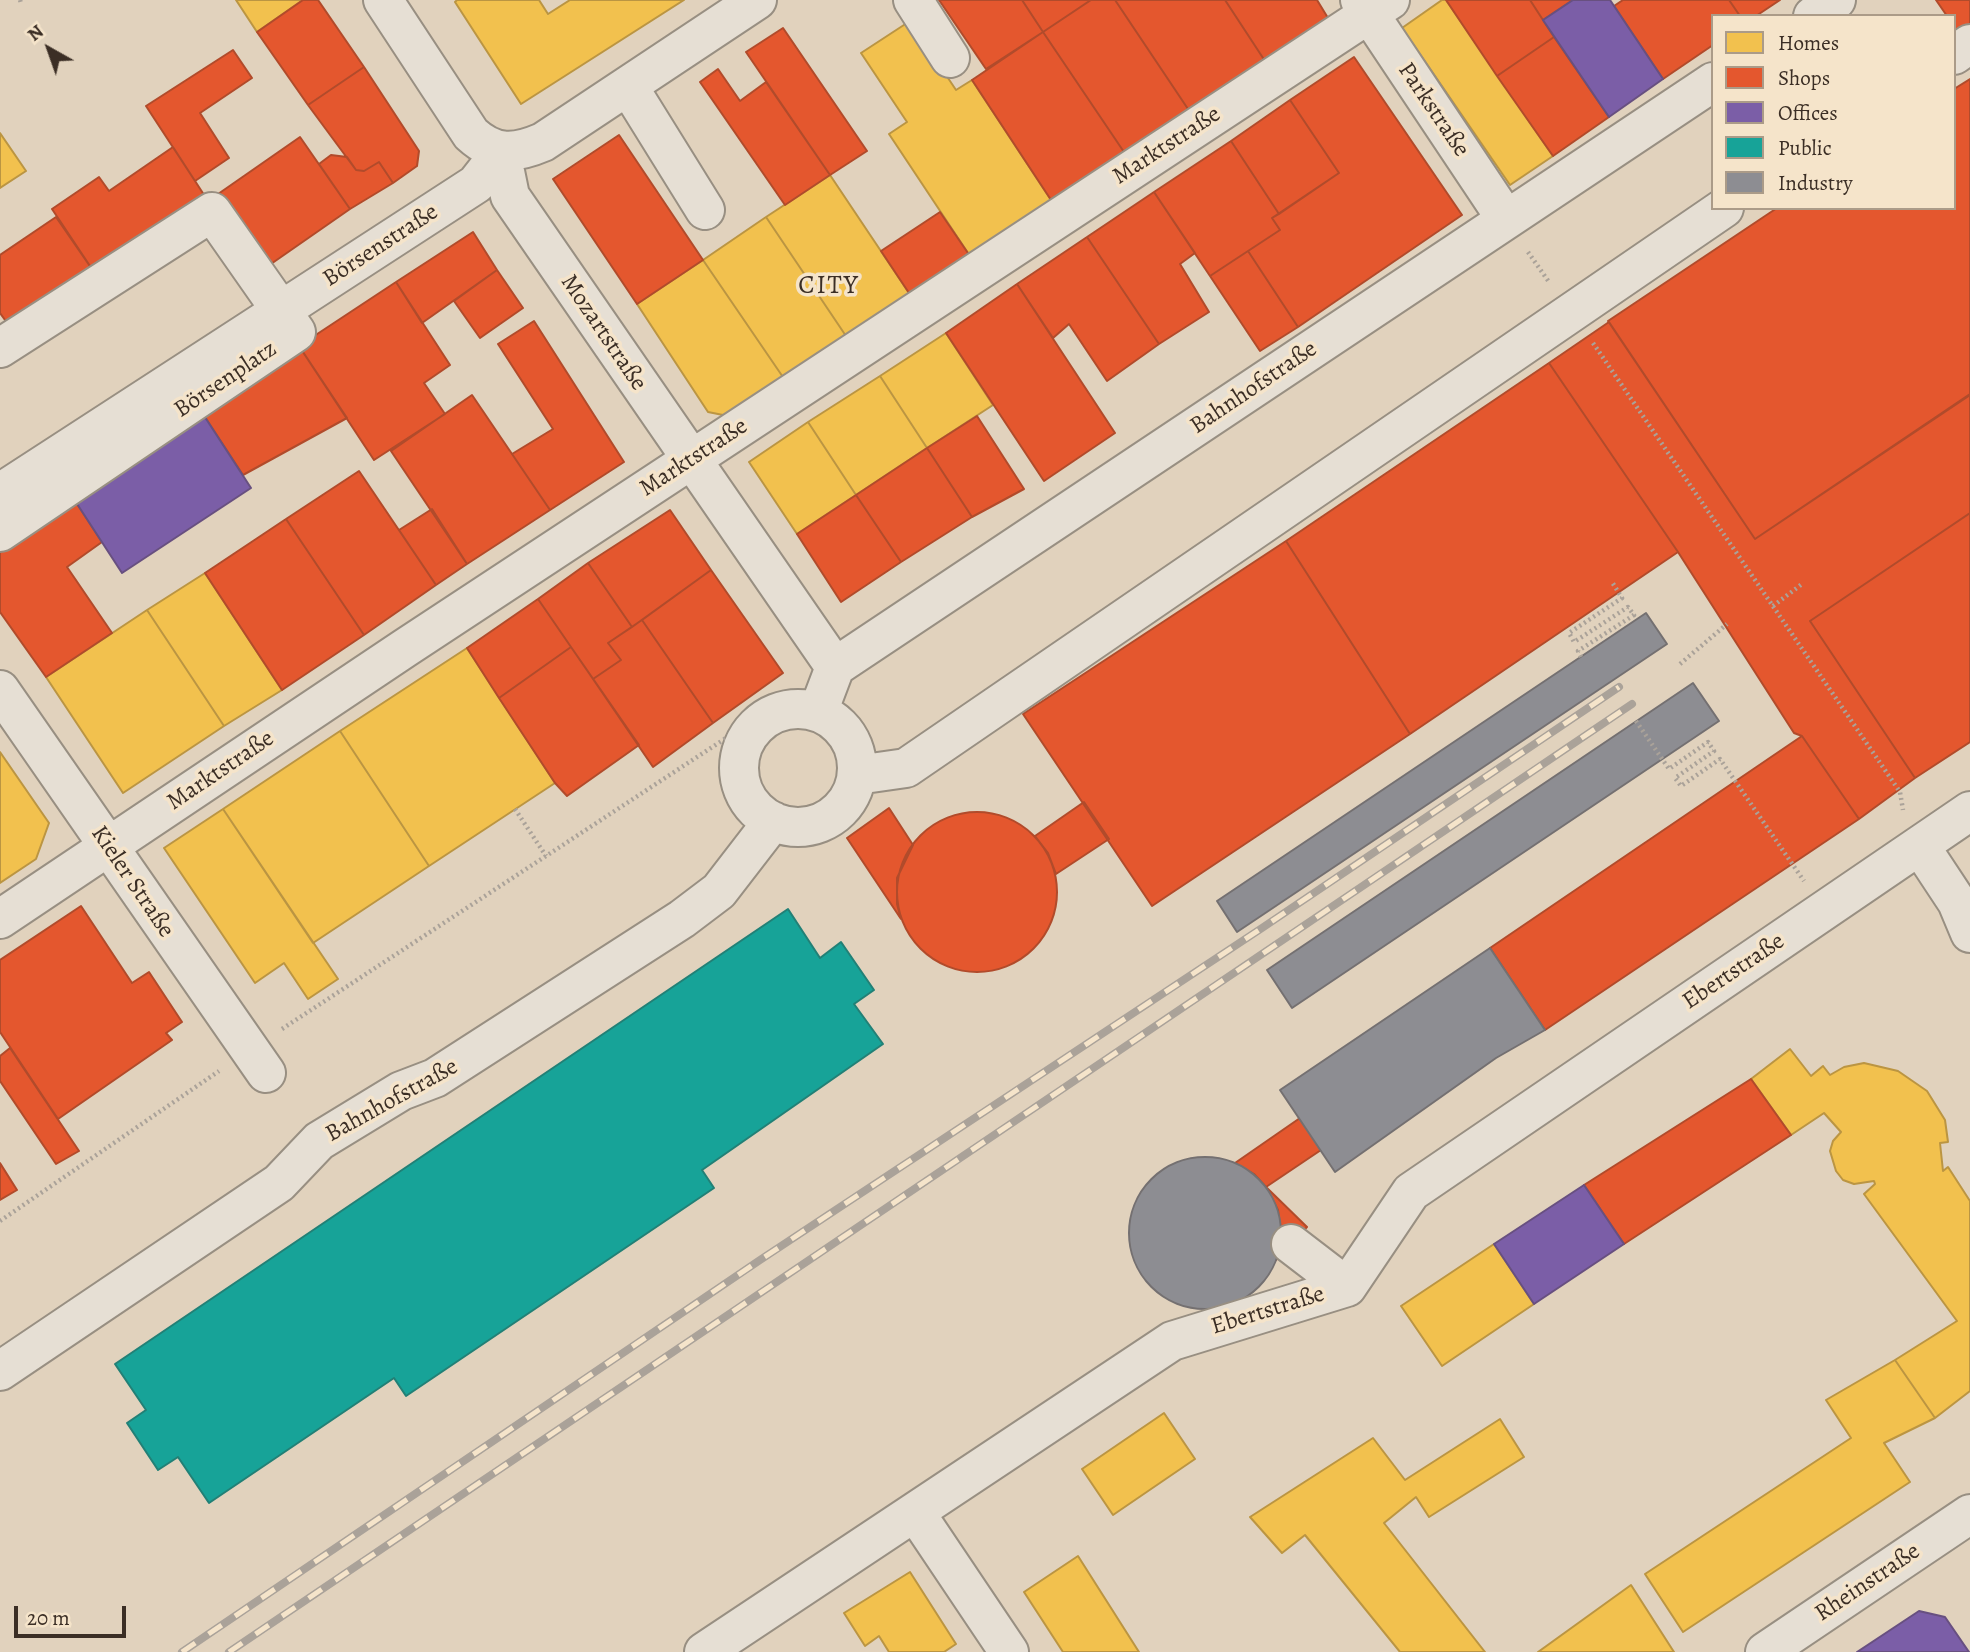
<!DOCTYPE html>
<meta charset="utf-8">
<style>
body{margin:0}
#map{position:relative;width:1970px;height:1652px;overflow:hidden;background:#e1d2bd;font-family:Alegreya,serif}
canvas{display:block}
.legend{position:absolute;left:1711px;top:14px;width:245px;height:196px;box-sizing:border-box;background:#f5e4ca;border:2px solid #ab9b88;margin:0;padding:9px 12px;list-style:none;font-size:21px;color:#3b2e25}
.legend li{display:flex;align-items:center;gap:14px;height:35px}
.legend b{width:35px;border:2px solid #ab9b88}
.north{position:absolute;left:14px;top:14px;width:70px;height:70px;-webkit-text-stroke:5px #f5e4ca;paint-order:stroke;rotate:320deg;font-size:19px;font-weight:700;line-height:28px;text-align:center;color:#3b2e25}
.north::after{content:'';display:block;margin:auto;width:24px;height:32px;background:#3b2e25;clip-path:polygon(50% 0,100% 100%,50% 72%,0 100%)}
.scale{position:absolute;left:14px;top:1606px;width:112px;height:32px;box-sizing:border-box;border:4px solid #3b2e25;border-top:0;padding-left:9px;font-size:21px;line-height:24px;white-space:nowrap;color:#3b2e25;-webkit-text-stroke:5px #f5e4ca;paint-order:stroke}
</style>
<div id="map">
<canvas width="1970" height="1652"></canvas>
<ul class="legend">
<li><b style="height:19px;background:#f2c14e"></b>Homes</li>
<li><b style="height:19px;background:#e4572e"></b>Shops</li>
<li><b style="height:19px;background:#7b5ea7"></b>Offices</li>
<li><b style="height:19px;background:#17a398"></b>Public</li>
<li><b style="height:19px;background:#8d8d92"></b>Industry</li>
</ul>
<div class="north">N</div>
<div class="scale">20 m</div>
</div>
<script>
const g = document.querySelector('canvas').getContext('2d');
g.lineJoin = 'round';
function fill(path, color) { g.fillStyle = color; g.fill(path, 'evenodd'); }
function stroke(path, color, width, dash) { g.strokeStyle = color; g.lineWidth = width; g.lineCap = dash ? 'butt' : 'round'; g.setLineDash(dash || []); g.stroke(path); }
function drawText(font, color, halo, rows, align = 'center') {
  g.font = font + ' Alegreya,serif'; g.lineWidth = 7; g.setLineDash([]); g.textBaseline = 'middle'; g.strokeStyle = halo; g.fillStyle = color; for (const [text, x, y, turn = 0] of rows) {
    g.save(); g.translate(x, y); g.rotate((+turn || 0) * Math.PI / 180); g.textAlign = isNaN(turn) ? turn : align; if (halo) g.strokeText(text, 0, 0); g.fillText(text, 0, 0); g.restore();
  }
}
const homes = new Path2D(`
 M236 0H303L257 32Z
 M457 0H539L548 14 570 0H684L521 104 455 2Z
 M1442 0H1446L1553 156 1510 185 1402 28Z
 M910 21 956 90 972 80 1053 203 972 259 889 134 907 122 861 53Z
 M0 133 26 171 0 188Z
 M830 175 913 299 850 342 766 217Z
 M766 217 850 342 787 383 703 260Z
 M703 260 787 383 733 417 708 412 637 304Z
 M946 333 993 405 927 448 880 376Z
 M880 376 927 448 856 495 808 422Z
 M808 422 856 495 797 534 749 462Z
 M205 573 282 690 224 726 147 610Z
 M147 610 224 726 123 793 46 677Z
 M467 648 555 783 429 866 340 731Z
 M340 731 429 866 313 943 223 809Z
 M0 752 49 823 36 859 0 883Z
 M223 809 338 979 308 999 284 963 255 983 164 848Z
 M1790 1049 1811 1076 1823 1066 1830 1075 1844 1067 1864 1063 1898 1071 1927 1091 1945 1120 1948 1142 1940 1143 1943 1171 1948 1167 1970 1201V1391L1935 1418 1895 1360 1957 1321 1864 1194 1875 1184 1874 1181 1854 1184 1843 1180 1836 1171 1830 1151 1833 1141 1841 1132 1824 1113 1791 1135 1751 1079Z
 M1494 1244 1534 1304 1442 1366 1401 1306Z
 M1895 1360 1935 1418 1884 1443 1910 1482 1683 1632 1645 1574 1851 1438 1826 1400Z
 M1164 1413 1195 1459 1113 1515 1082 1469Z
 M1500 1419 1524 1457 1429 1517 1416 1497 1384 1523 1485 1652H1400L1305 1535 1282 1553 1250 1517 1373 1438 1405 1480Z
 M1078 1556 1139 1652H1063L1024 1592Z
 M910 1572 956 1644 944 1652H889L879 1636 865 1646 844 1613Z
 M1631 1585 1674 1652H1538Z`);
const shops = new Path2D(`
 M303 0H318L364 67 308 105 257 32Z
 M939 0H1022L1043 32 986 69Z
 M1022 0H1091L1043 32Z
 M1091 0H1115L1190 112 1126 155 1043 32Z
 M1115 0H1225L1265 61 1190 112Z
 M1225 0H1317L1328 18 1265 61Z
 M1446 0H1530L1554 37 1497 76Z
 M1530 0H1573L1543 20Z
 M1623 0H1729L1740 16H1713V45L1663 79 1614 6Z
 M1729 0H1780L1756 16H1740Z
 M1936 0H1970V50L1954 27V16H1947Z
 M783 28 867 151 830 175 746 52Z
 M1043 32 1126 155 1053 203 972 80Z
 M1554 37 1609 117 1553 156 1497 76Z
 M233 50 252 78 200 113 229 158 195 181 146 106Z
 M1354 57 1462 215 1298 327 1248 251 1280 230 1272 218 1339 173 1290 100Z
 M364 67 419 151 417 166 393 183 379 162 364 171 356 170 308 105Z
 M718 69 740 101 766 82 830 175 785 205 700 82Z
 M1970 79V395L1755 539 1608 321 1777 208H1954V89Z
 M1290 100 1339 173 1279 214 1231 141Z
 M619 135 703 260 637 304 553 179Z
 M300 137 350 209 258 273 208 201Z
 M1231 141 1279 214 1272 218 1280 230 1210 276 1154 192Z
 M173 147 208 201 96 275 52 209 99 177 109 191Z
 M331 155 347 157 356 170 364 171 379 162 393 183 350 209 319 164Z
 M1154 192 1195 253 1180 264 1209 312 1159 344 1087 237Z
 M940 212 972 259 913 299 881 251Z
 M56 217 96 275 13 331 0 313V255Z
 M473 232 497 270 422 323 396 282Z
 M1087 237 1159 344 1107 381 1069 324 1053 338 1017 284Z
 M1248 251 1298 327 1260 351 1210 276Z
 M497 270 523 308 480 338 454 301Z
 M396 282 450 365 424 383 445 414 374 460 299 346Z
 M1017 284 1115 433 1044 481 946 333Z
 M534 321 624 462 550 510 512 454 553 429 498 344Z
 M1609 322 1755 539 1970 394V513L1810 621 1915 778 1859 819 1802 736 1794 733 1678 552 1549 363Z
 M299 346 347 418 243 475 199 408Z
 M1549 363 1678 552 1410 734 1286 541Z
 M472 395 550 510 467 564 391 451Z
 M977 416 1024 489 972 517 927 448Z
 M927 448 972 517 901 562 856 495Z
 M359 471 436 585 364 635 286 519Z
 M70 493 102 542 67 567 112 633 46 677 0 612V542Z
 M856 495 901 562 841 602 797 534Z
 M432 509 467 564 436 585 399 530Z
 M670 510 711 570 632 627 588 563Z
 M1970 513V742L1915 778 1810 621Z
 M286 519 364 635 282 690 205 573Z
 M1286 541 1410 734 1152 906 1023 714Z
 M588 563 632 627 608 643 621 660 593 679 538 599Z
 M711 570 783 673 713 723 642 620Z
 M538 599 571 647 499 698 467 648Z
 M642 620 713 723 653 767 593 679 621 660 608 643Z
 M571 647 639 745 567 796 555 783 499 698Z
 M1802 736 1859 819 1545 1030 1490 948Z
 M1084 802 1109 839 1056 874 1048 853 1035 836Z
 M889 808 913 845 897 878V904L901 919 847 838Z
 M897 892a80 80 0 1 1 160 0a80 80 0 1 1-160 0Z
 M81 906 132 983 149 972 182 1022 166 1033 172 1040 58 1119 0 1032V960Z
 M10 1048 79 1151 56 1164 0 1081V1056Z
 M1751 1079 1791 1135 1624 1244 1584 1185Z
 M1300 1118 1321 1150 1266 1187 1254 1174 1235 1163Z
 M0 1163 17 1190 0 1200Z
 M1266 1187 1307 1227 1276 1260 1281 1235 1278 1210Z`);
const offices = new Path2D(`
 M1573 0H1610L1663 79 1609 117 1543 20Z
 M199 408 251 488 122 573 70 493Z
 M1584 1185 1624 1244 1534 1304 1494 1244Z
 M1919 1611 1945 1617 1969 1652H1857Z`);
const public = new Path2D(`
 M788 909 820 958 841 942 874 990 854 1004 883 1044 702 1170 714 1188 406 1396 394 1378 209 1503 178 1457 158 1470 127 1423 146 1410 115 1364Z`);
const industry = new Path2D(`
 M1646 613 1667 644 1237 932 1217 901Z
 M1693 683 1719 721 1292 1008 1267 970Z
 M1490 948 1545 1030 1496 1058 1335 1172 1280 1090Z
 M1129 1233a76 76 0 1 1 152 0a76 76 0 1 1-152 0Z`);
const path = new Path2D(`
 M20 0 21 3
 M1528 252 1549 282
 M1593 343 1900 792 1903 810
 M1773 606 1802 584
 M1581 657 1578 651 1634 615 1628 607 1574 642 1569 633 1622 598 1612 582
 M1680 664 1727 624
 M1636 721 1669 769 1708 742 1714 751 1675 778 1681 786 1720 759 1804 881
 M515 809 546 856
 M282 1029 781 702
 M0 1221 219 1071`);
const minor = new Path2D(`
 M383 0 471 134C495 156 515 154 543 142L757 0
 M913 0 950 58
 M1360 0 1506 219
 M1813 16 1836 0
 M1954 55 1970 44
 M628 86 705 210
 M501 152 510 196 835 667
 M0 348 212 212 296 332 0 532
 M0 493 476 184 501 152
 M0 690 266 1073
 M739 768a59 59 0 1 1 118 0a59 59 0 1 1-118 0Z
 M818 712 835 667 1713 82
 M857 775 906 768 1724 208
 M1920 846 1957 902 1970 933
 M0 919 405 648 1390 0
 M1291 1244 1347 1287
 M0 1371 279 1183 319 1141 401 1091 435 1078 682 919 719 891 773 821
 M915 1512 1009 1652
 M704 1652 1172 1341 1347 1287 1411 1192 1970 811
 M1765 1652 1970 1514`);
const rail = new Path2D(`
 M182 1652 760 1260 1262 928 1619 687
 M229 1652 1632 704`);
const streetNames = [
 ["Parkstraße",1433,110,56],
 ["Marktstraße",1167,146,-33],
 ["Börsenstraße",381,246,-33],
 ["Mozartstraße",603,333,56],
 ["Börsenplatz",226,380,-34],
 ["Bahnhofstraße",1254,388,-34],
 ["Marktstraße",694,458,-33],
 ["Marktstraße",221,771,-34],
 ["Kieler Straße",132,882,56],
 ["Ebertstraße",1734,972,-34],
 ["Bahnhofstraße",392,1101,-29],
 ["Ebertstraße",1268,1311,-17],
 ["Rheinstraße",1868,1583,-34]
];
const neighbourhoodNames = [
 ["CITY",829,287]
];
fill(homes, '#f2c14e');
stroke(homes, '#bb9542', 2);
fill(shops, '#e4572e');
stroke(shops, '#b14b2b', 2);
fill(offices, '#7b5ea7');
stroke(offices, '#685080', 2);
fill(public, '#17a398');
stroke(public, '#228076', 2);
fill(industry, '#8d8d92');
stroke(industry, '#747071', 2);
stroke(minor, '#988f82', 42);
stroke(path, '#aaa299', 4.5, [2, 3.5]);
stroke(minor, '#e6dfd4', 38);
stroke(rail, '#aaa299', 8);
stroke(rail, '#f5e4ca', 5, [16]);
drawText('24px', '#3b2e25', '#f5e4ca', streetNames);
g.letterSpacing = '2px';
drawText('26px', '#3b2e25', '#f5e4ca', neighbourhoodNames);
g.letterSpacing = '0px';
</script>
